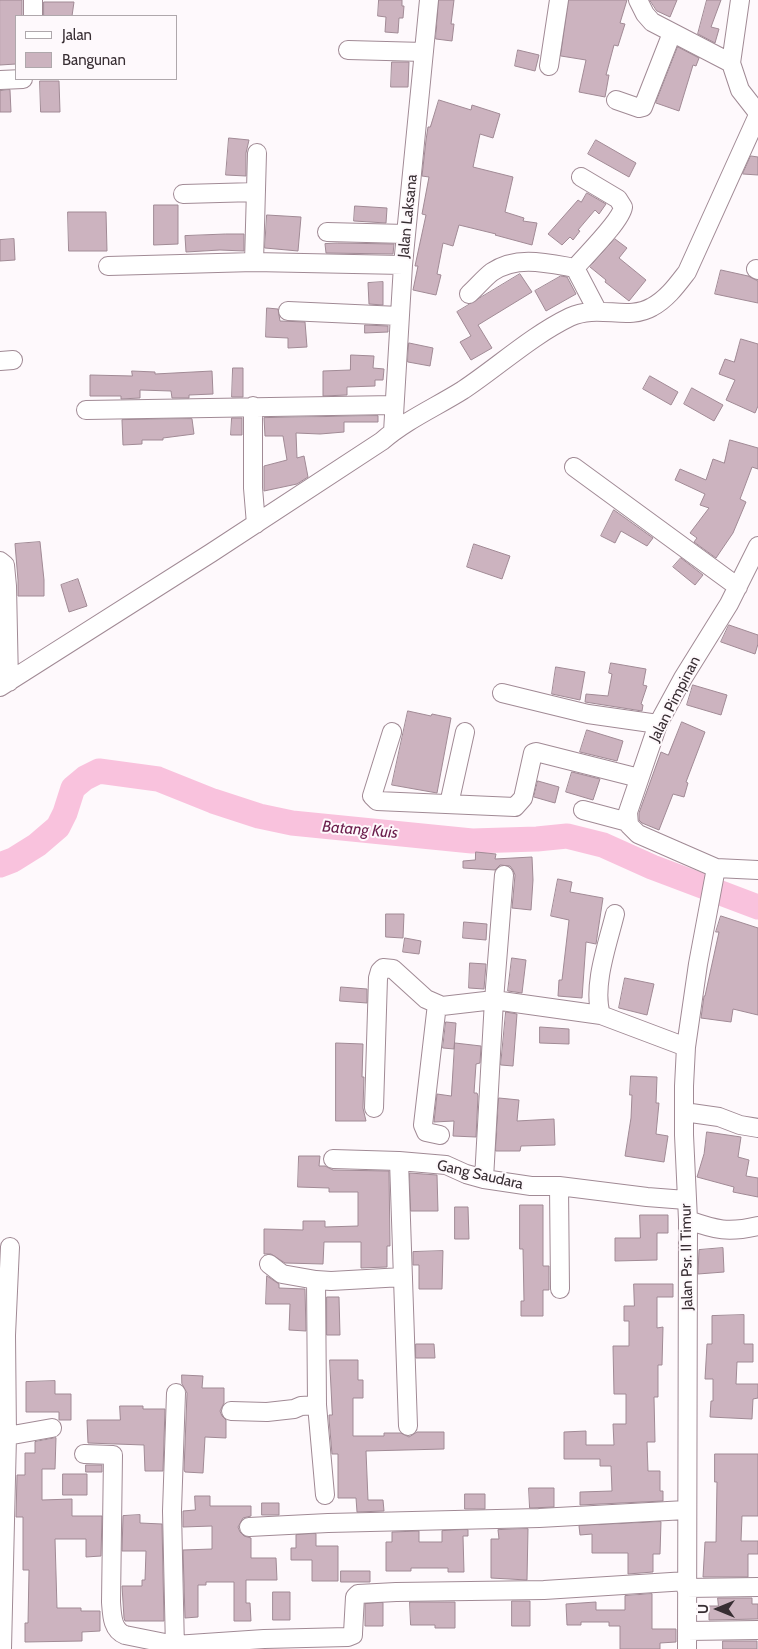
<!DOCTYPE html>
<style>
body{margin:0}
#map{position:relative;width:758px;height:1649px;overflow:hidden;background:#fef9fc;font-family:Cabin,sans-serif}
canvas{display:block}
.legend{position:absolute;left:15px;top:15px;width:162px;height:65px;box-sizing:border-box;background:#fef9fc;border:1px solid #afa8ac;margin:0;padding:6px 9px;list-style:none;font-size:15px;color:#382e33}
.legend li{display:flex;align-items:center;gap:10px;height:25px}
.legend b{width:25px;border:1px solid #afa8ac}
.north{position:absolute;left:693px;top:1584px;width:50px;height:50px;-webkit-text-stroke:4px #fef9fc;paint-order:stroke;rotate:270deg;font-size:14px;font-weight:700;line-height:20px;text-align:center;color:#382e33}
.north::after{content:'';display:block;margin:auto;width:18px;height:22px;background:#382e33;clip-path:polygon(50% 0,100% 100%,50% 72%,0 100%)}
</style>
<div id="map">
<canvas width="758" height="1649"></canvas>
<ul class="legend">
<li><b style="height:6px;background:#fff"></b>Jalan</li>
<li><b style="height:14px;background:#ccb3bf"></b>Bangunan</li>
</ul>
<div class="north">U</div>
</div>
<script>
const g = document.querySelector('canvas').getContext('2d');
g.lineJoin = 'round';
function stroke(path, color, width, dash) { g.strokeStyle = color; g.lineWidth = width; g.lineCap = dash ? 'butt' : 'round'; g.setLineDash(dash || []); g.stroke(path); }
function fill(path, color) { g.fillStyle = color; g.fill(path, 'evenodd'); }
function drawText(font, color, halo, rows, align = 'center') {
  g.font = font + ' Cabin,sans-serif'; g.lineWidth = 4; g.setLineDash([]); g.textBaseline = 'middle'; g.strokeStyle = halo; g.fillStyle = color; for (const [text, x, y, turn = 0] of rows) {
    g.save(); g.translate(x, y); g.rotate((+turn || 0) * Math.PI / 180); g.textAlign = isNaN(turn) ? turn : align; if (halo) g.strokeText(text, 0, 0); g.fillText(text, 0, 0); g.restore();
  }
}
const river = new Path2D(`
 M0 865 13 860 37 845 58 827 65 813 73 788 85 778 99 771 158 779 213 801 259 816 292 823 472 841 537 839 567 836 603 845 652 867 758 907`);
const building = new Path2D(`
 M0 0H22V16H16V64L0 65Z
 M379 0H402V6H404L403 18H399L398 33 385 32 386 17 378 16Z
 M439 0H454L451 24H454L452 41 436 39Z
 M569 0H627L620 23 625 24 618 46 614 45 606 75H609L605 97 579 92 586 60 561 56Z
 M650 0H677L670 17 657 11Z
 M707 0H721L711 27 719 29 715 43 698 34Z
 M44 2H74L72 16H44Z
 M678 47 699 58 696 66 693 65 679 111 656 103Z
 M518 50 539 55 535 71 515 66Z
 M392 62H409L408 87H391Z
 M40 81H59L60 112H41Z
 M10 90 11 112H0V91Z
 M439 100 471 110 472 105 500 114 493 138 480 134 473 167 513 177 505 212 524 218 523 221 537 223 532 245 495 235 496 234 459 225 453 246 443 243 437 274 441 275 436 295 413 290 418 266H415L426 215 422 214 429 177 422 176 426 140 428 127H430Z
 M229 138 249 140 246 153V176L226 175Z
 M596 140 636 163 629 177 588 154Z
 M751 156 758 157V175L743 174Z
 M587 193 606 204 599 214 595 210 578 230 580 231 573 240 570 237 562 245 548 234 578 200 581 202Z
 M154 205H178V244L154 245Z
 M355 206 387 208 386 223 354 221Z
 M68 212H106L107 251H69Z
 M267 215 301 217 298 251 265 248Z
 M226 234H244V251L220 250 186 252 185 236Z
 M14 239 15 260 0 261V240Z
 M615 239 627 248 619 258 646 280 629 301 605 282 606 280 590 267Z
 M338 243 394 244 393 254 326 253 325 244Z
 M721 270 748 276 758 281V303L715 294Z
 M520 274 532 292 478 325 492 348 471 360 460 342 471 336 457 312Z
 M561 276 567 277 576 294 546 311 535 291Z
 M383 282V305L369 304 368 283Z
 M267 308 278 309 280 321 305 322 307 347 288 348V338L266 337Z
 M365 325 388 326V332L365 333Z
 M741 339 758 344V406L755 413 726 400 735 380 719 374 725 359 734 362Z
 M409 343 433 348 430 366 408 362Z
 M351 355 374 356 373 368 384 369 383 380H375V386L347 387V395L323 396V371L350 370Z
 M233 368H243V397H232Z
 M132 371 155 372V374L212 371 213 394 189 395V398H172L171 391 140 390V398L121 399V396H90V375L132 376Z
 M650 376 678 392 671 405 643 389Z
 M692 388 723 405 714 421 684 404Z
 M378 416V422H344V432L320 434 296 433 297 458 304 456 308 477 297 484 264 491V466L287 460 283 436H265L264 418Z
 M232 418H242V435H231Z
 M192 419 194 434 163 438V440H142V444L123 445 122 420Z
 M730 440 758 448V469L752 467 740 499 746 502 733 533 716 558 694 542 697 538 690 533 709 508 700 505 705 494 675 480 680 469 706 480 713 459 724 463Z
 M614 510 653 538 647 546 621 531 615 543 601 536Z
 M40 542 44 580V596H18V580L15 544Z
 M474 544 510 556 502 579 467 567Z
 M681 558 703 575 695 585 673 567Z
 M78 579 87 606 69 612 61 585Z
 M729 625 758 635V644L755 654 721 642Z
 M611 663 646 669 643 685 647 686 641 704 643 705 642 711 585 702 586 694 608 696 612 674 609 673Z
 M556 667 585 672 580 700 552 694Z
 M693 685 727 695 721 715 687 705Z
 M408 711 431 716 432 714 451 718 437 793 392 785Z
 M682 722 705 732 686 782 688 783 684 797 673 794 659 830 642 823 639 820V813L661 752 668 755Z
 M587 730 623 741 617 761 580 752Z
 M572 772 600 779 593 800 566 792Z
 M538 781 559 787 555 803 534 797Z
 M476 852 496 854 495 859 532 857 533 880 531 910 512 908 515 875 513 870 510 866 500 865 495 870 463 868V861L475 860Z
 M558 879 572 882 570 892 603 898 596 944 586 942 582 998 558 996 559 980H562L569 920 551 916Z
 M386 914H404L403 938 386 937Z
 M721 916 758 928V1015L733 1009 731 1022 701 1018 704 996H705L719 932H716Z
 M464 922 487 924 486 940 463 938Z
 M405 938 421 941 419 954 403 952Z
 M512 958 526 960 522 993 508 991Z
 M470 963 486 964 484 989 469 988Z
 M625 978 654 984 647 1015 619 1008Z
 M341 987 367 989V1003L340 1001Z
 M506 1012 517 1014 513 1066 501 1065Z
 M446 1022 456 1023 454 1049 443 1048Z
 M540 1027 569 1029V1044L540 1043Z
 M336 1043 363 1044 362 1077H364L363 1108 366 1121H336Z
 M455 1043 481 1046 480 1063 476 1064 474 1093H477L478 1096 476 1137 453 1136 454 1121 434 1122 437 1094 451 1096Z
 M631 1076 657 1077 656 1103H659L656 1134 668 1136 664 1162 625 1156 631 1118 632 1095H630Z
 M499 1098 519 1100 517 1121 554 1119 555 1145 521 1146 520 1151H496Z
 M707 1132 741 1137 738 1157 749 1160 746 1176 758 1178V1197L733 1192 734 1187 697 1177 704 1154Z
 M299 1156H320L319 1166H325L333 1170 389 1171 390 1246H387V1267L361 1268V1242H324L323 1264 285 1263 271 1254H264V1229L303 1230V1221H325V1227L358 1226V1192H329V1188L298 1187Z
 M410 1173 437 1175 438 1211H411Z
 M520 1205H543V1266H549V1290H543V1316H521V1301H524L523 1249H520Z
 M455 1207H468L469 1239H455Z
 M640 1215H668V1233H657V1260L615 1261V1238H640Z
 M723 1248 724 1272 698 1274 699 1250Z
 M443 1251 442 1289H419V1265H413V1252Z
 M267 1276 279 1284V1288L305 1289 306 1331 289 1330 290 1304H266Z
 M634 1284H673V1297H657V1328L663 1327 662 1365H658V1397H654L655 1442H647L648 1471H660V1491H663V1501L580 1505V1492L612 1491 611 1466H600V1459H564V1432L586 1431V1445H614L613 1424H626V1394H614L613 1346H629V1321H624V1306H634Z
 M327 1297H339L340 1335H327Z
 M744 1315V1344H753V1362H737L736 1384H758V1398L753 1399 752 1419 710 1417 711 1401H713V1379H705L707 1344H712V1316Z
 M416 1344H434L435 1358H416Z
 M330 1360H358V1380H363V1398H353V1436H384V1433H401L409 1437 417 1432H444V1449L366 1451 368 1500H383L384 1511 357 1512 356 1498H338V1454H332L329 1419V1415H332Z
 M182 1375 203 1376 202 1388H224V1403L220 1411 222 1416 226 1420V1438L205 1437 203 1473 185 1472 184 1470 187 1393 182 1384Z
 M55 1381V1394H71V1420H59V1412H26V1382Z
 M120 1406H143V1409H165L163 1471H145L144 1445 88 1443 87 1420H120Z
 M56 1438 55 1469H42V1500L72 1499V1516H102L101 1556 86 1557V1539H55L57 1608H81V1611H100V1631L82 1632V1641L25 1642V1623H28L29 1570H23V1517H16L17 1475H25V1453H35V1442Z
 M715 1454H758V1516H742L741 1541H758V1554H748V1577H703L705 1542H716L717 1482H715Z
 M86 1465H102V1472H86Z
 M63 1474H87V1495H63Z
 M529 1488H554V1507L530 1508Z
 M465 1494H485V1509H465Z
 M195 1496H210V1506H251V1516L243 1518 238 1527 240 1532 244 1536 251 1538V1558H276L277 1580H246V1603H250L251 1621H234V1582H206V1585H198V1617L185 1618 183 1550 212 1549V1526L183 1527V1511L195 1510Z
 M262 1503H279V1515H262Z
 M140 1515V1523L162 1524 164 1621H125L124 1618 122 1586H142V1580H145L146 1551H122L123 1516Z
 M661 1522 660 1554H653V1572L628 1574V1553H592V1534L580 1535 579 1526Z
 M528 1529 527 1580 491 1578V1539H499L498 1530Z
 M468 1530V1536H463L464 1572H448V1568H411V1571H386V1542H392V1532L419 1531V1542H442V1531Z
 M316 1534V1546H338V1581H312V1560H291V1548H296V1535Z
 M341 1571H370V1582H341Z
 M273 1592H290V1620H273Z
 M652 1594V1629H676V1642L660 1643V1649H620V1626H609V1622H581V1625H567L566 1604 596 1602V1610H625V1596Z
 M718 1598H752V1604H758V1619L709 1620V1606H718Z
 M512 1601H530V1626H512Z
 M410 1602H455V1628H435V1625H411Z
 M383 1603V1626H365V1604Z
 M723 1641H757V1649H723Z`);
const minor = new Path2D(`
 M33 0V16
 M638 0 645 14 652 22 731 63
 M740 0 731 63 740 90 758 113
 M348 50 424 52
 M549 66 559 0
 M0 80 23 79
 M616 100 639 108 643 107 672 33
 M183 194 256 192
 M327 232 406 234
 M254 262 257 153
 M108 266 254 262 403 265
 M575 268C585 256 621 221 623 207L618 199 581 177
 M756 269 758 270
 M469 294C477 287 484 278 492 272 517 255 547 263 575 268L597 310
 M288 311 399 316
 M0 361 13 360
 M253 406V488L256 524
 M86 410 394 405
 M393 432 403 265 429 0
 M574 467 738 587
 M758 546 729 604 683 678 658 724 628 812 629 825 638 834 716 868 758 870
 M0 561 5 565 7 586 9 682
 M0 687 211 553 382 441C406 420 436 407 463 390 499 366 531 336 570 317 598 304 628 321 652 307 667 299 677 285 687 272L758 115
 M502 693 588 714 658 724
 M392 732 372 796 377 801 515 807 523 798 533 753 536 752 639 778
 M449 804 465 732
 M583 810 628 822
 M615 914C608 943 592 986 601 1015L686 1047
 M437 1004 423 1125 426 1132 440 1135
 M374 1108 378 978 380 971 383 968 393 969 426 999 442 1006 494 1000 601 1015
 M684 1112 719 1117 740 1125 758 1128
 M333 1159 399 1161 446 1165 466 1174 484 1179 531 1186H559L647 1197 686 1200
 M399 1161 408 1426
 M484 1179 494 1000 504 875
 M559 1186 560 1289
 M688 1220C716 1230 728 1233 758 1226
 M269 1264 282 1274 316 1280
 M317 1405 325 1495
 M231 1411 267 1412 294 1409 301 1406 317 1405 316 1280 331 1281 403 1277
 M7 1436 52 1428
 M84 1454 113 1455 111 1602C112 1615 112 1630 125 1635L175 1645 264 1639 348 1637 353 1635V1633L355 1597 358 1594 396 1592 544 1590 687 1581
 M249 1527 328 1523 539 1518 686 1510
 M686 1588 758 1587
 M687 1631 758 1630
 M2 1649 7 1436 6 1335 10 1247
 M175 1649 172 1511 176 1393
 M687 1649 688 1220 684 1135V1086L686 1047 698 964 716 868`);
const streetNames = [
 ["Jalan Laksana",408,216,-84],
 ["Jalan Pimpinan",675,699,-63],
 ["Gang Saudara",480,1175,13],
 ["Jalan Psr. II Timur",687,1257,-91]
];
const waterNames = [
 ["Batang Kuis",360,830,5]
];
stroke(river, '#f9c2dd', 25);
fill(building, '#ccb3bf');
stroke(building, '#a18a95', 1);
stroke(minor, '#a18a95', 20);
stroke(minor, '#fff', 18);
drawText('15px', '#382e33', '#fef9fc', streetNames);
drawText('italic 16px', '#6b1e4c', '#fef9fc', waterNames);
</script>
